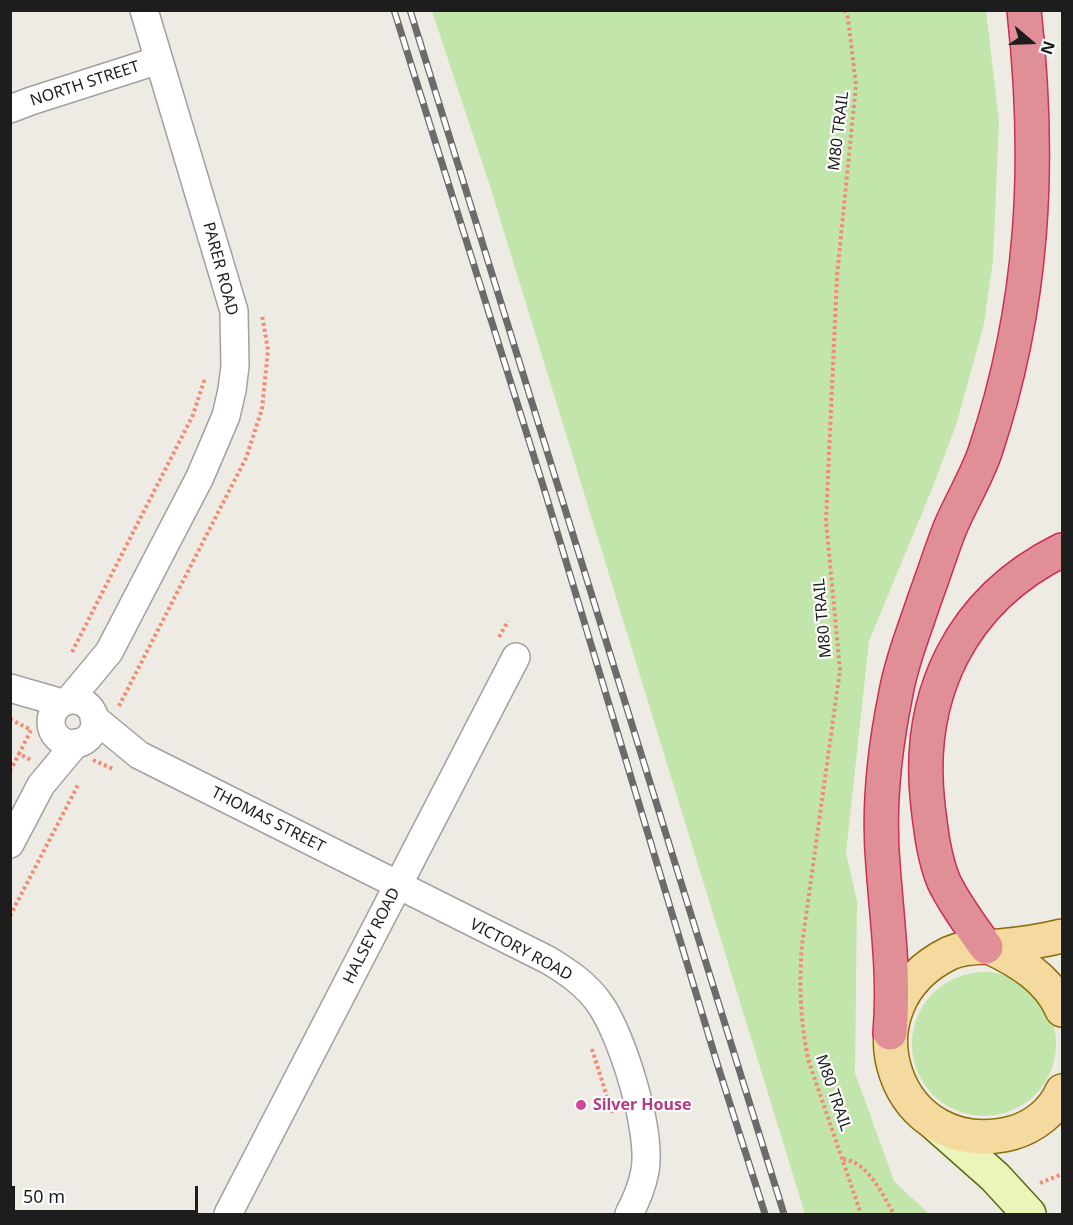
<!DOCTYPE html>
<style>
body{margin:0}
#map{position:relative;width:1073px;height:1225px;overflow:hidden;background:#edebe3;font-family:"Noto Sans",sans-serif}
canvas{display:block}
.frame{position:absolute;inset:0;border:12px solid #1d1d1d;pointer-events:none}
.north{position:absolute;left:1001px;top:12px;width:60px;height:60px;-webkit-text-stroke:4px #fff;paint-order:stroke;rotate:109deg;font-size:16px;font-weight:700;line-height:24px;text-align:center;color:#1d1d1d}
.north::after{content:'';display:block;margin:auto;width:21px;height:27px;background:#1d1d1d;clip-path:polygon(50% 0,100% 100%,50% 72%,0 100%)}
.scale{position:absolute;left:12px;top:1186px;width:186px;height:27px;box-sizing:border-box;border:3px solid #1d1d1d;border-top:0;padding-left:8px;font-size:18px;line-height:21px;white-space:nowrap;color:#1d1d1d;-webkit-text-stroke:4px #fff;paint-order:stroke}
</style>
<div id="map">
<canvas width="1073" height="1225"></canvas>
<div class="frame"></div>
<div class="north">N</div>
<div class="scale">50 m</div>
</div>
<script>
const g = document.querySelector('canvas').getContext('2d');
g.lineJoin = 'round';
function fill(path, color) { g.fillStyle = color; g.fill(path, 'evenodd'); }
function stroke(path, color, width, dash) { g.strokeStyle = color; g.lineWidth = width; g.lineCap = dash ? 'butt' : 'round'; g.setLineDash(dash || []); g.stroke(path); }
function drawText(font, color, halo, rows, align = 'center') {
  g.font = font + ' "Noto Sans",sans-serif'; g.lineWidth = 4.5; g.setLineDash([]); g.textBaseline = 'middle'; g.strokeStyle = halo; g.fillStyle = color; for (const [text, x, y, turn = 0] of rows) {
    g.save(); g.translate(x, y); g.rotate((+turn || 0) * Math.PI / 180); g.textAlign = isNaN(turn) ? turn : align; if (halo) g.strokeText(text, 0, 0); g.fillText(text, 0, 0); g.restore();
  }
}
const grass = new Path2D(`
 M432 11H986L999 121 993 260 984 324 957 422 932 489 869 641 846 853 857 901 855 1073 894 1181 929 1214H805L490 186Z
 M912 1044a72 72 0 1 1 144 0a72 72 0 1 1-144 0Z`);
const path = new Path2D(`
 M845 10 848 18 856 85 837 276 826 521 840 670 802 945C799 983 800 1023 809 1062L861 1214
 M499 637 508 621
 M72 652 193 415 205 378
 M119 706 246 458 262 409 268 350 262 315
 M10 719 31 730 19 754 31 760
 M93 760 113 769
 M10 771 19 754
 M10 916 79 783
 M592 1049 612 1113
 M843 1159C868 1162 882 1194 894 1214
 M1040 1183 1062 1174`);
const minor = new Path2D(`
 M10 109 31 101 159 60
 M10 688 62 703
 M69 700 109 652 200 477 226 416 232 390 235 366 234 311 144 10
 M51 722a22 22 0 1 1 44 0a22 22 0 1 1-44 0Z
 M94 718 139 755 548 960C568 972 587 985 600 1004 623 1037 652 1132 645 1171 642 1187 636 1201 629 1214
 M10 844 41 785 76 743
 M228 1214 516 657`);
const secondary = new Path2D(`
 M934 1123 995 1177 1029 1214`);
const primary = new Path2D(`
 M1062 936C1042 941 1021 944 1000 946 983 948 966 946 950 953 840 1006 896 1163 1012 1133 1034 1127 1054 1111 1062 1091
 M989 947C1019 961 1049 979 1062 1010`);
const motorway = new Path2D(`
 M986 947C971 926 955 905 944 882 934 858 931 831 928 806 915 695 961 600 1062 550
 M890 1033C895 977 887 921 883 865 878 809 884 753 895 698 901 663 914 631 925 598 934 574 941 551 950 528 961 502 976 478 985 452 1034 305 1041 164 1024 10`);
const rail = new Path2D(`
 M394 10 546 495 717 1063 765 1214
 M410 10 784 1214`);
const markers = [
 [581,1105,6,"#d1479c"]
];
const streetNames = [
 ["NORTH STREET",85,84,-18],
 ["M80 TRAIL",839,131,-83],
 ["PARER ROAD",220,269,75],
 ["M80 TRAIL",823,618,-95],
 ["THOMAS STREET",268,820,27],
 ["HALSEY ROAD",372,936,-63],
 ["VICTORY ROAD",521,950,28],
 ["M80 TRAIL",833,1093,71]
];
const hotelNames = [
 ["Silver House",593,1105]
];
fill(grass, '#c2e5ac');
stroke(minor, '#a1a1a1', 30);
stroke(secondary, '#576c0c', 36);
stroke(primary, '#8c6e0a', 36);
stroke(motorway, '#cc2f54', 36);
stroke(path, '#f08c71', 4, [3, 3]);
stroke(minor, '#fff', 27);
stroke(secondary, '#ecf5b9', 33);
stroke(primary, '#f5daa0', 33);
stroke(motorway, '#e08f96', 33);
stroke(rail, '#6b6b6b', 7);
stroke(rail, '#fff', 4.5, [14]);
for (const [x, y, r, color] of markers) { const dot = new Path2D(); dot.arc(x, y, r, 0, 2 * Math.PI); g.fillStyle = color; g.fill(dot); stroke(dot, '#fff', 2); }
drawText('16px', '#1d1d1d', '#fff', streetNames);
drawText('bold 16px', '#b23c85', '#fff', hotelNames, 'left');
</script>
